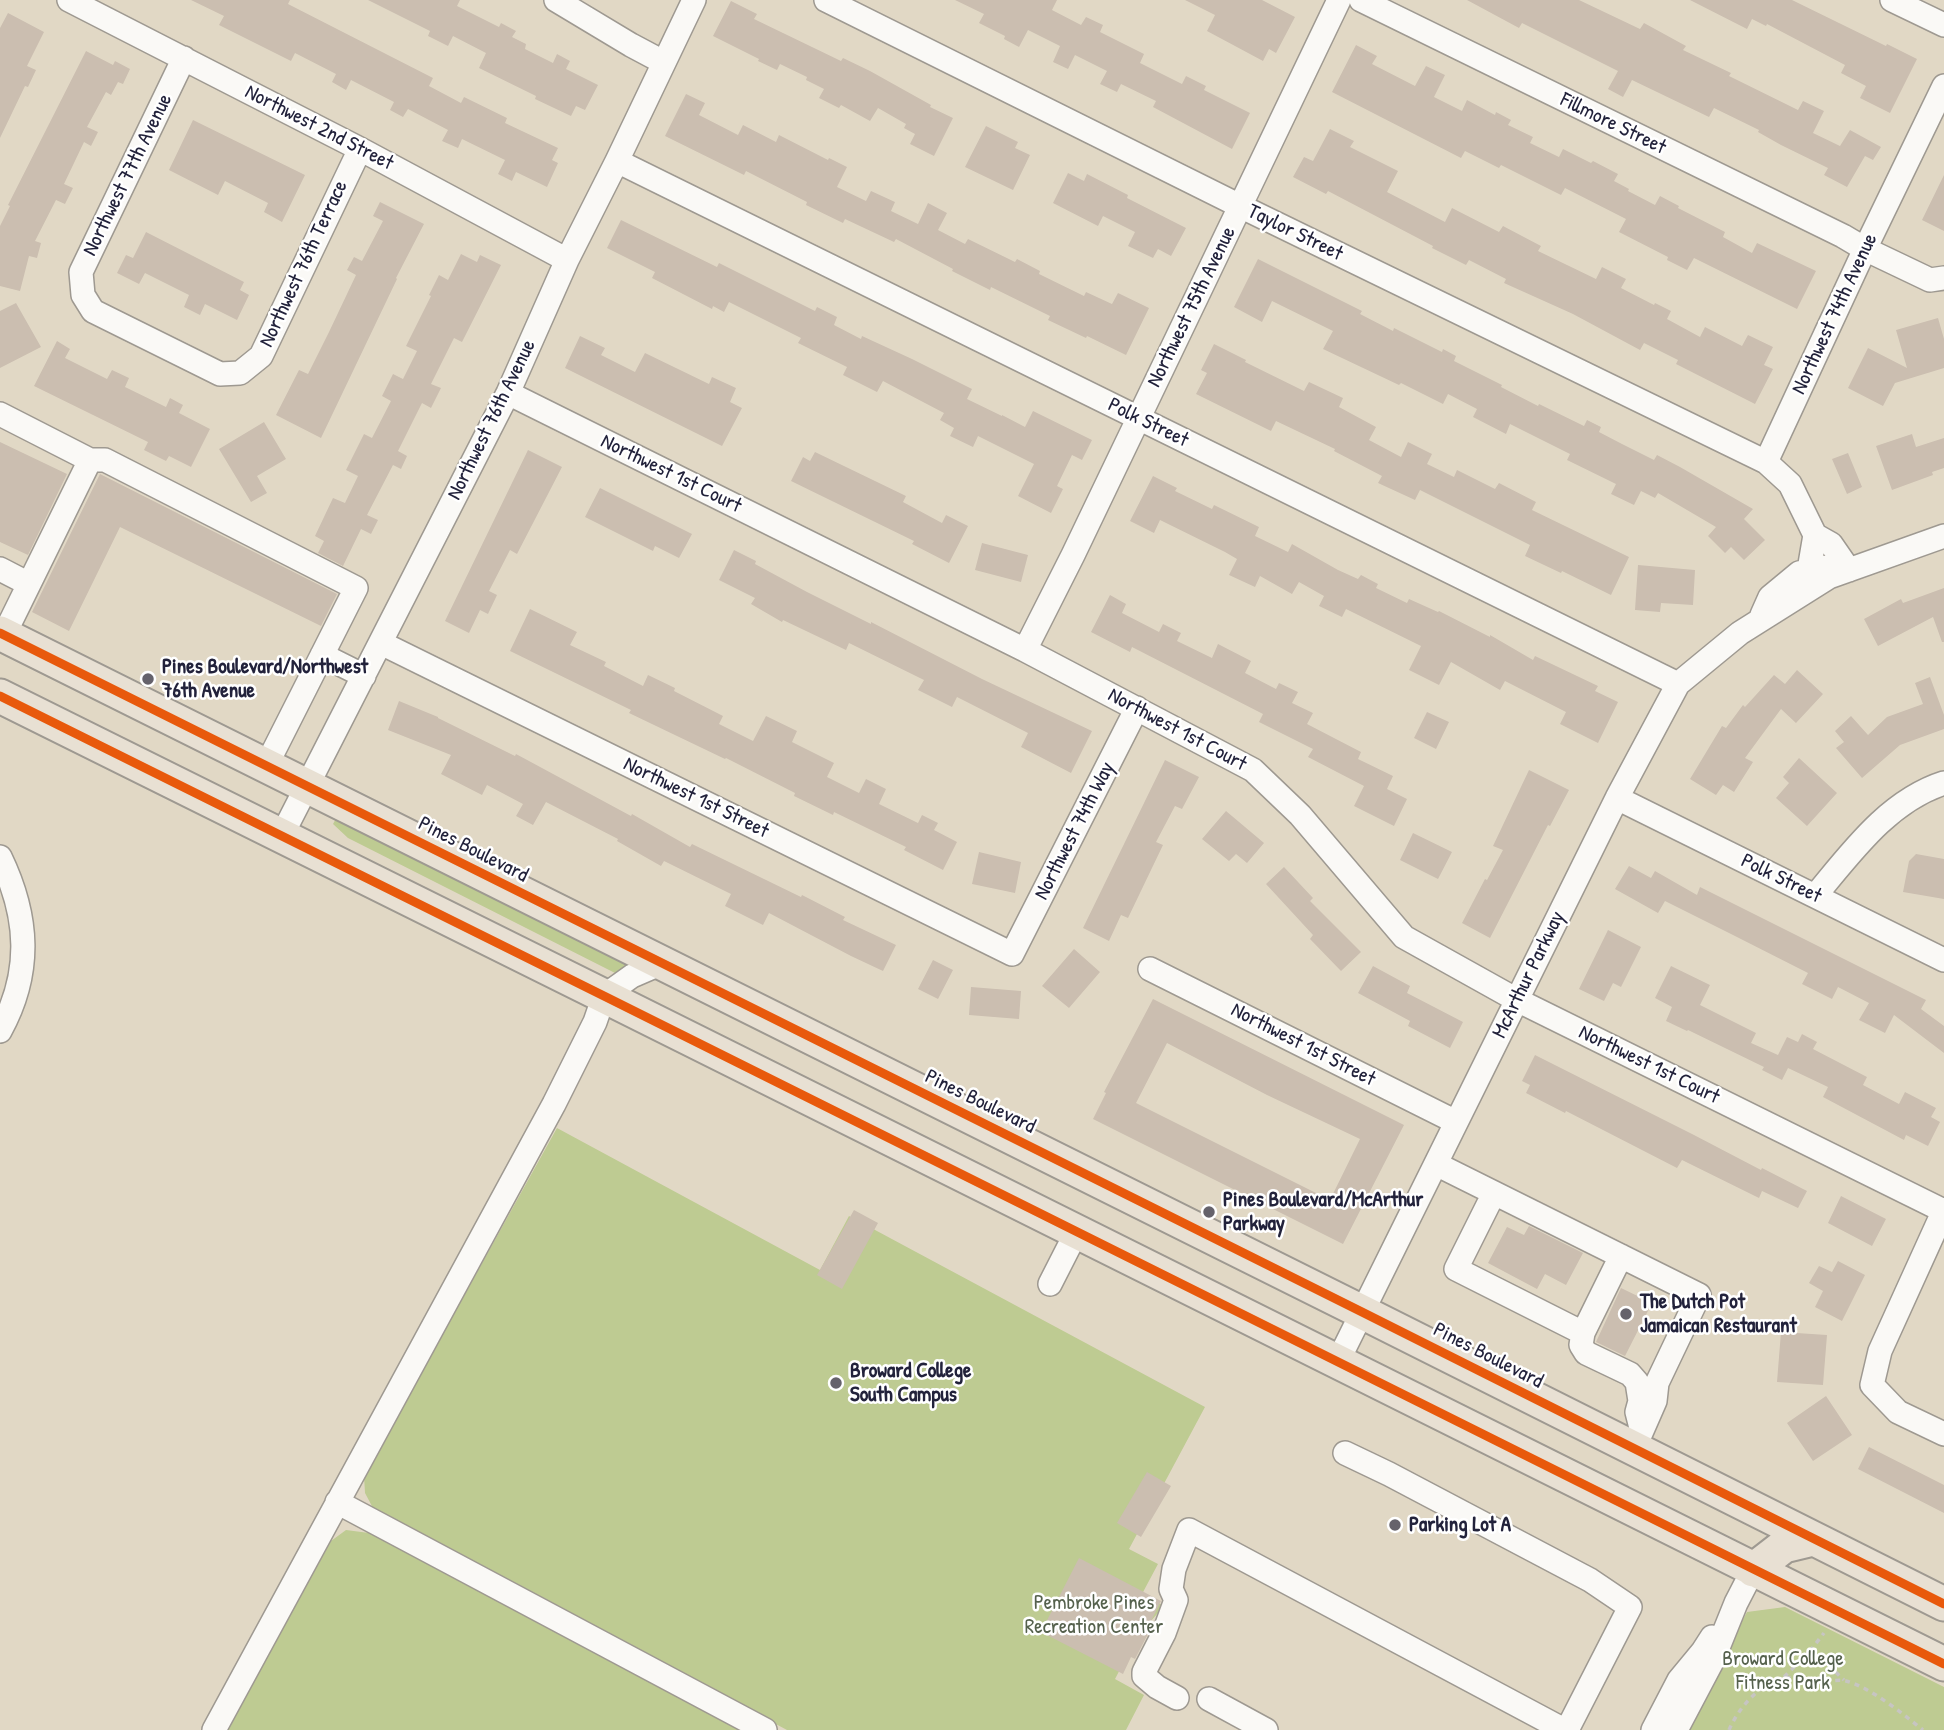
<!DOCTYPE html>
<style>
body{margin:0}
canvas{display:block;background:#e1d8c5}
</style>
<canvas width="1944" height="1730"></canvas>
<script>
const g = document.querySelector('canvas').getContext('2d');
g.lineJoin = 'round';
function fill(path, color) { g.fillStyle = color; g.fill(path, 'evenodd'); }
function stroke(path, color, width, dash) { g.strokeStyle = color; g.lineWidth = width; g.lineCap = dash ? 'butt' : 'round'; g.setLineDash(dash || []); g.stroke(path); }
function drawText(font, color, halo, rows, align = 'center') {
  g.font = font + ' "Patrick Hand",sans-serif'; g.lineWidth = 5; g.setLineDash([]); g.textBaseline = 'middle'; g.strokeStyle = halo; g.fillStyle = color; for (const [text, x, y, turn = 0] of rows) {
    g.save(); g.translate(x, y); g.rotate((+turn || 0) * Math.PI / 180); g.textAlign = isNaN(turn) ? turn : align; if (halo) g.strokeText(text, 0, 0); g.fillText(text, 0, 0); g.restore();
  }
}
const green = new Path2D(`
 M338 815 641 968 615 973 348 838 333 824Z
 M557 1128 820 1270 849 1216 1205 1407 1129 1549 1158 1564 1142 1594 1164 1606 1137 1637 1115 1679 1144 1695 1126 1730H787L374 1510 365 1493 364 1476Z
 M346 1530 369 1533 742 1730H227L331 1541Z
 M1785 1607 1944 1687V1730H1684L1747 1612Z`);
const building = new Path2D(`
 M191 0H290L288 4 433 78 429 86 461 103 464 97 507 118 505 123 558 148 552 160 558 163 547 187 516 172 512 181 498 174 505 160 462 139 458 148 442 141 448 130 408 109 403 117 390 110 394 102 351 80 346 90 332 82 336 74 295 53 291 61 219 25 224 16Z
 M368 0H460L457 6 499 27 501 23 516 31 512 37 526 44 525 49 553 63 557 54 570 61 566 69 598 85 585 110 576 106 571 116 535 99 536 96 479 68 486 53 453 36 448 46 428 36 430 31Z
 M955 0H1057L1052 10 1081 25 1086 17 1103 25 1100 32 1144 54 1140 63 1182 84 1186 76 1206 86 1204 90 1250 113 1232 149 1153 107 1156 101 1121 84 1117 92 1100 84 1107 71 1075 55 1068 69 1053 62 1060 46 1028 30 1019 47 1004 39 1005 36 979 23 984 14Z
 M1185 0H1262L1295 17 1276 53 1269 49 1263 61 1207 31 1215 15Z
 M1467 0H1579L1640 29 1644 23 1686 46 1683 50 1731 73 1729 76 1798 110 1803 101 1824 111 1813 133 1840 146 1850 130 1881 147 1873 160 1865 156 1847 187 1824 175 1828 168 1781 145 1758 132 1759 130 1714 108 1709 117 1632 80 1623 97 1608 89 1618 71 1522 23 1519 28Z
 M1690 0H1792L1886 46 1887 44 1917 59 1890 113 1860 98 1866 86 1841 73 1845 65 1767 24 1766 26 1752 19 1747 29Z
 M731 1 757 14 754 19 841 61 843 58 870 71 931 105 930 107 953 118 934 156 910 144 915 134 904 128 906 124 878 108 870 121 841 105 839 108 819 98 824 89 806 80 807 77 780 64 777 70 758 61 759 59 713 36Z
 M8 13 44 32 27 66 36 70 28 87 25 86 0 138V28Z
 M1356 45 1377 56 1372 64 1415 86 1426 66 1445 75 1434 97 1462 111 1467 100 1495 115 1496 112 1511 120 1508 125 1533 137 1530 143 1559 157 1563 149 1591 163 1593 161 1618 174 1614 181 1629 189 1628 191 1655 205 1660 196 1679 206 1678 208 1725 232 1723 237 1752 253 1757 243 1816 271 1797 309 1694 258 1687 270 1667 260 1668 257 1619 232 1626 219 1565 188 1561 195 1501 165 1499 168 1465 151 1461 158 1332 92Z
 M86 51 113 65 115 61 130 69 123 84 118 82 111 95 106 92 87 127 98 132 91 146 84 142 64 184 73 188 65 204 56 200 35 241 41 243 37 258 29 256 20 291 0 286V226L10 206 8 205Z
 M686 94 705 103 699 115 738 135 743 125 776 142 779 135 828 160 829 158 847 167 837 187 866 201 871 191 895 202 891 211 918 224 928 203 947 213 938 230 965 244 968 239 1015 262 1017 259 1040 271 1039 274 1084 296 1086 292 1112 304 1118 293 1149 308 1126 355 1087 336 1086 338 1048 320 1050 316 991 287 990 290 952 271 953 269 896 239 894 242 845 219 843 223 806 205 807 202 746 171 744 175 665 136Z
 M193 120 305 175 282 222 264 212 268 203 225 181 218 195 169 170Z
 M986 126 1018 142 1015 148 1030 155 1013 190 965 167Z
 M1330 129 1354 141 1350 147 1398 171 1387 192 1445 222 1452 208 1499 232 1503 226 1541 246 1538 251 1596 279 1602 267 1626 279 1621 288 1654 305 1655 303 1671 311 1667 319 1700 337 1705 327 1742 346 1748 335 1773 347 1764 365 1773 369 1755 404 1676 364 1678 360 1644 343 1640 350 1573 314 1504 283 1506 279 1469 260 1466 265 1432 248 1433 246 1328 191 1326 194 1293 177 1304 157 1313 161Z
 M1068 173 1084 181 1087 174 1128 195 1127 198 1186 228 1171 256 1158 249 1153 258 1128 246 1135 232 1103 216 1098 226 1053 203Z
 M1944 175V231L1922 220Z
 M380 202 424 224 396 278 397 279 321 438 276 415 299 370 308 374 329 332 356 275 347 270 354 257 362 261 383 221 373 216Z
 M621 220 717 267 719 263 815 311 817 307 837 317 834 325 861 339 862 336 912 359 972 389 967 399 1002 416V415L1025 427 1033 411 1092 440 1082 460 1072 455 1057 486 1063 489 1051 513 1018 496 1034 464 978 436 973 447 950 436 954 428 940 420 944 413 883 381 877 392 843 375 847 367 798 343 801 338 729 302 724 312 713 306 712 309 652 278 655 272 607 248Z
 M146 232 244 282 240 290 249 295 237 320 205 304 200 315 184 307 189 295 145 273 139 284 117 273 126 255 133 258Z
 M461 254 477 262 480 255 501 265 462 342 454 338 431 384 441 388 431 408 422 403 398 451 407 456 401 469 393 465 367 515 378 520 371 534 361 529 343 566 318 553 324 541 315 536 333 498 345 503 358 476 346 470 364 434 372 438 391 401 382 396 393 374 403 379 417 351 406 346 431 296 429 295 439 275 448 280Z
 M1258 259 1362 311 1360 314 1393 331 1394 328 1442 352 1443 349 1456 356 1454 361 1502 385 1501 387 1538 406 1539 404 1584 426 1587 420 1601 427 1599 432 1622 444 1654 460 1657 455 1680 467 1753 509 1744 519 1765 540 1744 560 1731 547 1725 553 1708 536 1716 527 1658 493 1655 498 1641 491 1634 505 1611 494 1616 484 1567 460 1570 454 1510 424 1506 434 1473 417 1477 409 1448 394 1443 404 1401 383 1399 385 1323 349 1333 331 1272 301 1262 322 1234 307Z
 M16 303 41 347 0 368V311Z
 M1938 318 1944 339V368L1895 383 1883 406 1848 388 1868 348 1907 368 1896 330Z
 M580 336 605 348 601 355 635 372 645 353 709 384 712 377 736 388 730 402 742 408 722 446 565 368Z
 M57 341 70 349 65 358 107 379 112 370 129 378 125 387 166 407 170 398 183 405 179 413 210 429 191 467 169 456 166 461 144 450 148 442 34 386Z
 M1214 344 1246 360 1245 362 1304 391 1309 382 1343 398 1339 407 1376 427 1369 440 1401 457 1408 442 1432 454 1427 464 1454 477 1457 470 1495 489 1499 483 1536 502 1532 510 1629 557 1611 595 1562 571 1561 573 1525 556 1530 545 1420 490 1415 500 1378 483 1382 476 1334 451 1335 449 1276 421 1271 431 1196 394 1207 373 1201 370Z
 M264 422 286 459 257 476 267 493 251 502 219 449Z
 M1912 434 1916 447 1944 438V468L1932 472 1933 475 1892 490 1876 446Z
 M0 442 67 474 28 555 0 542Z
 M528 450 562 467 517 554 510 550 489 591 497 595 488 614 480 610 469 633 445 621Z
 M815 452 906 496 903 502 942 523 946 515 968 526 949 563 912 544 914 541 791 481 803 457 810 461Z
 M1848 453 1862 487 1847 494 1832 459Z
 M100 474 337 594 321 626 120 527 69 631 32 612Z
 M1153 476 1177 488 1175 491 1212 509 1214 505 1259 527 1255 536 1288 552 1292 544 1338 570 1358 579 1361 575 1378 584 1376 588 1407 603 1409 599 1438 612 1439 611 1490 637V635L1533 660 1535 656 1598 686 1595 691 1618 702 1598 743 1560 724 1566 712 1505 681 1500 690 1451 662 1439 685 1409 670 1421 646 1346 609 1342 617 1319 606 1324 596 1299 582 1292 594 1260 576 1255 587 1229 575 1237 559 1225 552 1160 520 1154 533 1130 521Z
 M600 488 692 534 679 558 655 546 653 551 585 517Z
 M982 543 1028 555 1021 582 975 570Z
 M734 550 756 561 755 564 807 592 871 624V622L982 679 1092 731 1071 773 1021 747 1028 733 957 697 952 707 918 690 924 680 849 643 846 650 783 620 782 622 751 604 755 598 719 580Z
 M1638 565 1695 570 1693 605 1661 603 1660 612 1635 610Z
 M1944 588V642H1942L1933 617 1878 646 1864 619 1901 599 1903 603Z
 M1110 595 1126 604 1122 613 1159 632 1163 624 1181 633 1177 641 1212 658 1218 644 1251 661 1245 673 1276 689 1279 683 1298 692 1292 703 1313 713 1307 724 1361 752 1358 759 1393 776 1387 789 1407 799 1394 826 1354 806 1364 786 1308 757 1313 749 1259 722 1263 714 1132 647 1130 652 1091 632Z
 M530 609 577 632 570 645 606 662 604 666 643 686 648 675 675 688 674 691 723 716 719 724 753 741 766 716 797 731 792 742 834 763 827 777 859 793 866 779 886 789 879 804 918 823 922 815 938 823 934 830 957 842 943 870 904 850 906 847 834 812 833 815 794 796 795 793 726 758 725 759 629 713 631 710 510 651Z
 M1797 670 1823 694 1796 723 1781 709 1745 758 1753 762 1734 792 1723 785 1716 795 1690 779 1722 726 1726 728 1743 705 1745 707 1774 675 1785 684Z
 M1930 677 1944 715V729L1900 745 1862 778 1836 748 1844 742 1835 731 1851 716 1868 735 1887 717 1923 704 1915 683Z
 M399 701 438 717V718L515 756 516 754 631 816 632 814 690 847 692 844 801 897 802 895 845 917 843 920 896 945 883 971 851 956 769 913 763 925 725 906 731 894 664 861 661 866 617 841 618 839 546 802 533 825 516 816 523 804 487 785 482 795 441 774 451 755 388 730Z
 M1427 712 1449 722 1436 749 1414 738Z
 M1799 758 1837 793 1807 826 1776 798 1789 783 1783 777Z
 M1165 760 1199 777 1182 809 1175 806 1156 842 1163 845 1128 918 1121 915 1109 941 1083 928Z
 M1529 770 1569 790 1550 826 1548 825 1490 938 1462 923 1485 879 1487 880 1503 850 1493 846Z
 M1226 811 1264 843 1247 863 1236 854 1229 861 1202 839Z
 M1413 833 1452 852 1438 879 1400 860Z
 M979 852 1021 862 1015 893 972 884Z
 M1916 854 1944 859V899L1903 892 1909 861Z
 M1629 866 1651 878 1655 871 1697 895 1700 887 1926 1000 1921 1009 1944 1026V1053L1894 1015 1885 1033 1859 1020 1869 1003 1838 987 1832 999 1802 984 1808 973 1733 935 1665 901 1658 913 1615 889Z
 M1284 867 1313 898 1310 901 1361 952 1341 971 1310 939 1313 935 1266 884Z
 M1608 930 1641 947 1621 987 1613 983 1604 1001 1579 989Z
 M1074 949 1100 972 1069 1008 1042 986Z
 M933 960 953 970 938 999 918 989Z
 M1373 966 1410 986 1407 993 1463 1022 1450 1048 1408 1026 1410 1021 1358 993Z
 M1671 966 1710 985 1700 1005 1756 1033 1751 1043 1778 1055 1787 1037 1798 1042 1802 1034 1817 1042 1813 1049 1867 1077 1863 1085 1899 1104 1905 1092 1936 1108 1931 1117 1940 1122 1928 1146 1906 1135 1904 1140 1823 1097 1828 1087 1788 1068 1782 1080 1762 1070 1764 1067 1688 1030 1687 1031 1666 1021 1672 1007 1655 998Z
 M971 987 1021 991 1019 1019 969 1015Z
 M1153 999 1404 1125 1343 1244 1093 1119 1106 1093 1104 1092ZM1167 1043 1267 1095 1360 1139 1330 1200 1136 1103Z
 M1535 1055 1694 1135 1761 1170 1762 1168 1807 1191 1798 1208 1762 1191 1759 1198 1682 1160 1677 1168 1566 1111 1565 1113 1526 1093 1530 1085 1522 1081Z
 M1841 1196 1886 1219 1872 1246 1828 1223Z
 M854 1210 878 1223 842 1289 817 1275Z
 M1529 1226 1583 1253 1566 1285 1545 1274 1537 1289 1488 1263 1507 1227 1524 1235Z
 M1838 1261 1865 1275 1842 1321 1815 1307 1823 1291 1809 1283 1819 1266 1832 1272Z
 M1621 1288 1652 1303 1625 1356 1596 1342Z
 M1781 1332 1827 1335 1823 1385 1777 1382Z
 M1826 1396 1852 1435 1813 1461 1787 1423Z
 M1869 1447 1944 1485V1513L1858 1469Z
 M1147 1472 1171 1486 1141 1537 1117 1523Z
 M1079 1558 1161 1601 1146 1631 1149 1632 1135 1659 1131 1657 1123 1674 1041 1632Z`);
const path = new Path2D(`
 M1810 1651 1824 1633
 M1784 1677 1810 1651 1821 1658 1844 1680
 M1729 1730C1738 1709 1758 1685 1782 1678 1790 1676 1809 1681 1819 1682 1827 1682 1838 1679 1846 1681 1870 1687 1903 1714 1923 1730`);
const minor = new Path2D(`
 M69 0 360 149 567 260
 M556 0 631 45 663 62
 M826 0 1240 206 1766 462
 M1361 0 1843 236 1865 249 1930 280 1944 278
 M1892 0 1944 25
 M184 58 81 272 83 295 93 311 220 374 240 373 261 356 360 149
 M617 161 1678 684
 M508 393 1025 650 1253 770 1300 815 1404 937 1517 1000 1944 1211
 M0 414 90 460H105L356 588 266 766
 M1815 535 1831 544 1849 570
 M0 569 29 584
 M1809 570 1815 535 1790 484 1766 462 1865 249 1944 86
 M1762 615 1770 597 1799 573 1822 567
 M4 635 90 460
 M381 643 1012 954 1137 708
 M1025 650 1073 555 1339 0
 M322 655 364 676
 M1617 798 1944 960
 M282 835 508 393 567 260 617 161 694 0
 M0 857C29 917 32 973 0 1031
 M1815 896C1851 853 1888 801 1944 783
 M1150 969 1456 1122
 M1436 1164 1699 1295 1657 1383 1655 1401 1634 1449
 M1494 1193 1456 1269 1583 1333
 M1944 1210 1880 1351 1872 1385 1898 1412 1944 1434
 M1621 1256 1583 1333 1581 1345 1586 1353 1630 1374 1637 1382 1640 1401 1637 1412 1641 1428
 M1050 1284 1077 1231
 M1338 1361 1617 798 1678 684 1740 633 1829 577 1944 536
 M1345 1453 1389 1474 1590 1580 1630 1607 1567 1730
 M337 1502 765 1730
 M1177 1698 1157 1687 1144 1676V1672L1164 1633 1176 1600 1171 1589 1174 1569 1189 1530 1564 1730
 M1209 1699 1266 1730
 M214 1730 554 1104 595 1022 604 996 632 976 662 963
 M1653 1730 1679 1680 1703 1651 1712 1637
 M1676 1730 1713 1660 1736 1603 1753 1570`);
const highway = new Path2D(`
 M0 633 1362 1312 1944 1604
 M0 696 604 996 1944 1664
 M1753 1570 1784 1546 1813 1539`);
const cycleway = new Path2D(`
 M0 633 1362 1312 1944 1604
 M0 696 604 996 1944 1664`);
const markers = [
 [148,679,7,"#65626b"],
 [1209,1212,7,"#65626b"],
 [1626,1314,7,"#65626b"],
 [836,1383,7,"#65626b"],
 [1395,1525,7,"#65626b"]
];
const streetNames = [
 ["Fillmore Street",1613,124,26],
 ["Northwest 2nd Street",319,128,27],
 ["Northwest 77th Avenue",128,175,-64],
 ["Taylor Street",1295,233,26],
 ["Northwest 76th Terrace",304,264,-65],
 ["Northwest 75th Avenue",1192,307,-64],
 ["Northwest 74th Avenue",1835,314,-65],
 ["Northwest 76th Avenue",492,420,-64],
 ["Polk Street",1148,423,26],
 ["Northwest 1st Court",671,474,26],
 ["Northwest 1st Court",1177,730,28],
 ["Northwest 1st Street",696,798,26],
 ["Northwest 74th Way",1075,831,-63],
 ["Pines Boulevard",473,850,27],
 ["Polk Street",1781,879,26],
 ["McArthur Parkway",1529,975,-64],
 ["Northwest 1st Street",1303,1045,27],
 ["Northwest 1st Court",1649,1065,26],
 ["Pines Boulevard",980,1102,26],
 ["Pines Boulevard",1488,1356,27]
];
const poiNames = [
 ["Pines Boulevard/Northwest",162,667],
 ["76th Avenue",162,691],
 ["Pines Boulevard/McArthur",1223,1200],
 ["Parkway",1223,1224],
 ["The Dutch Pot",1640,1302],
 ["Jamaican Restaurant",1640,1326],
 ["Broward College",850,1371],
 ["South Campus",850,1395],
 ["Parking Lot A",1409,1525]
];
const parkNames = [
 ["Pembroke Pines",1094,1603],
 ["Recreation Center",1094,1627],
 ["Broward College",1783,1659],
 ["Fitness Park",1783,1683]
];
fill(green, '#becb92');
fill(building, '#cbbeb0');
stroke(minor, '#9e9991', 26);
stroke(highway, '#9e9991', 37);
stroke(path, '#c7c5c2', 3.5, [5, 5]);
stroke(minor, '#faf9f6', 23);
stroke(highway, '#e8e0d3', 33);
stroke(cycleway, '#e8590c', 9);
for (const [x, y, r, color] of markers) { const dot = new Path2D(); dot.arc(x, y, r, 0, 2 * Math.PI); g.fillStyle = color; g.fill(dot); stroke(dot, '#fff', 2.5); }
drawText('21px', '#22223b', '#fff', streetNames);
drawText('bold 21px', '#22223b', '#fff', poiNames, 'left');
drawText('21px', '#55614d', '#fff', parkNames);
</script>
